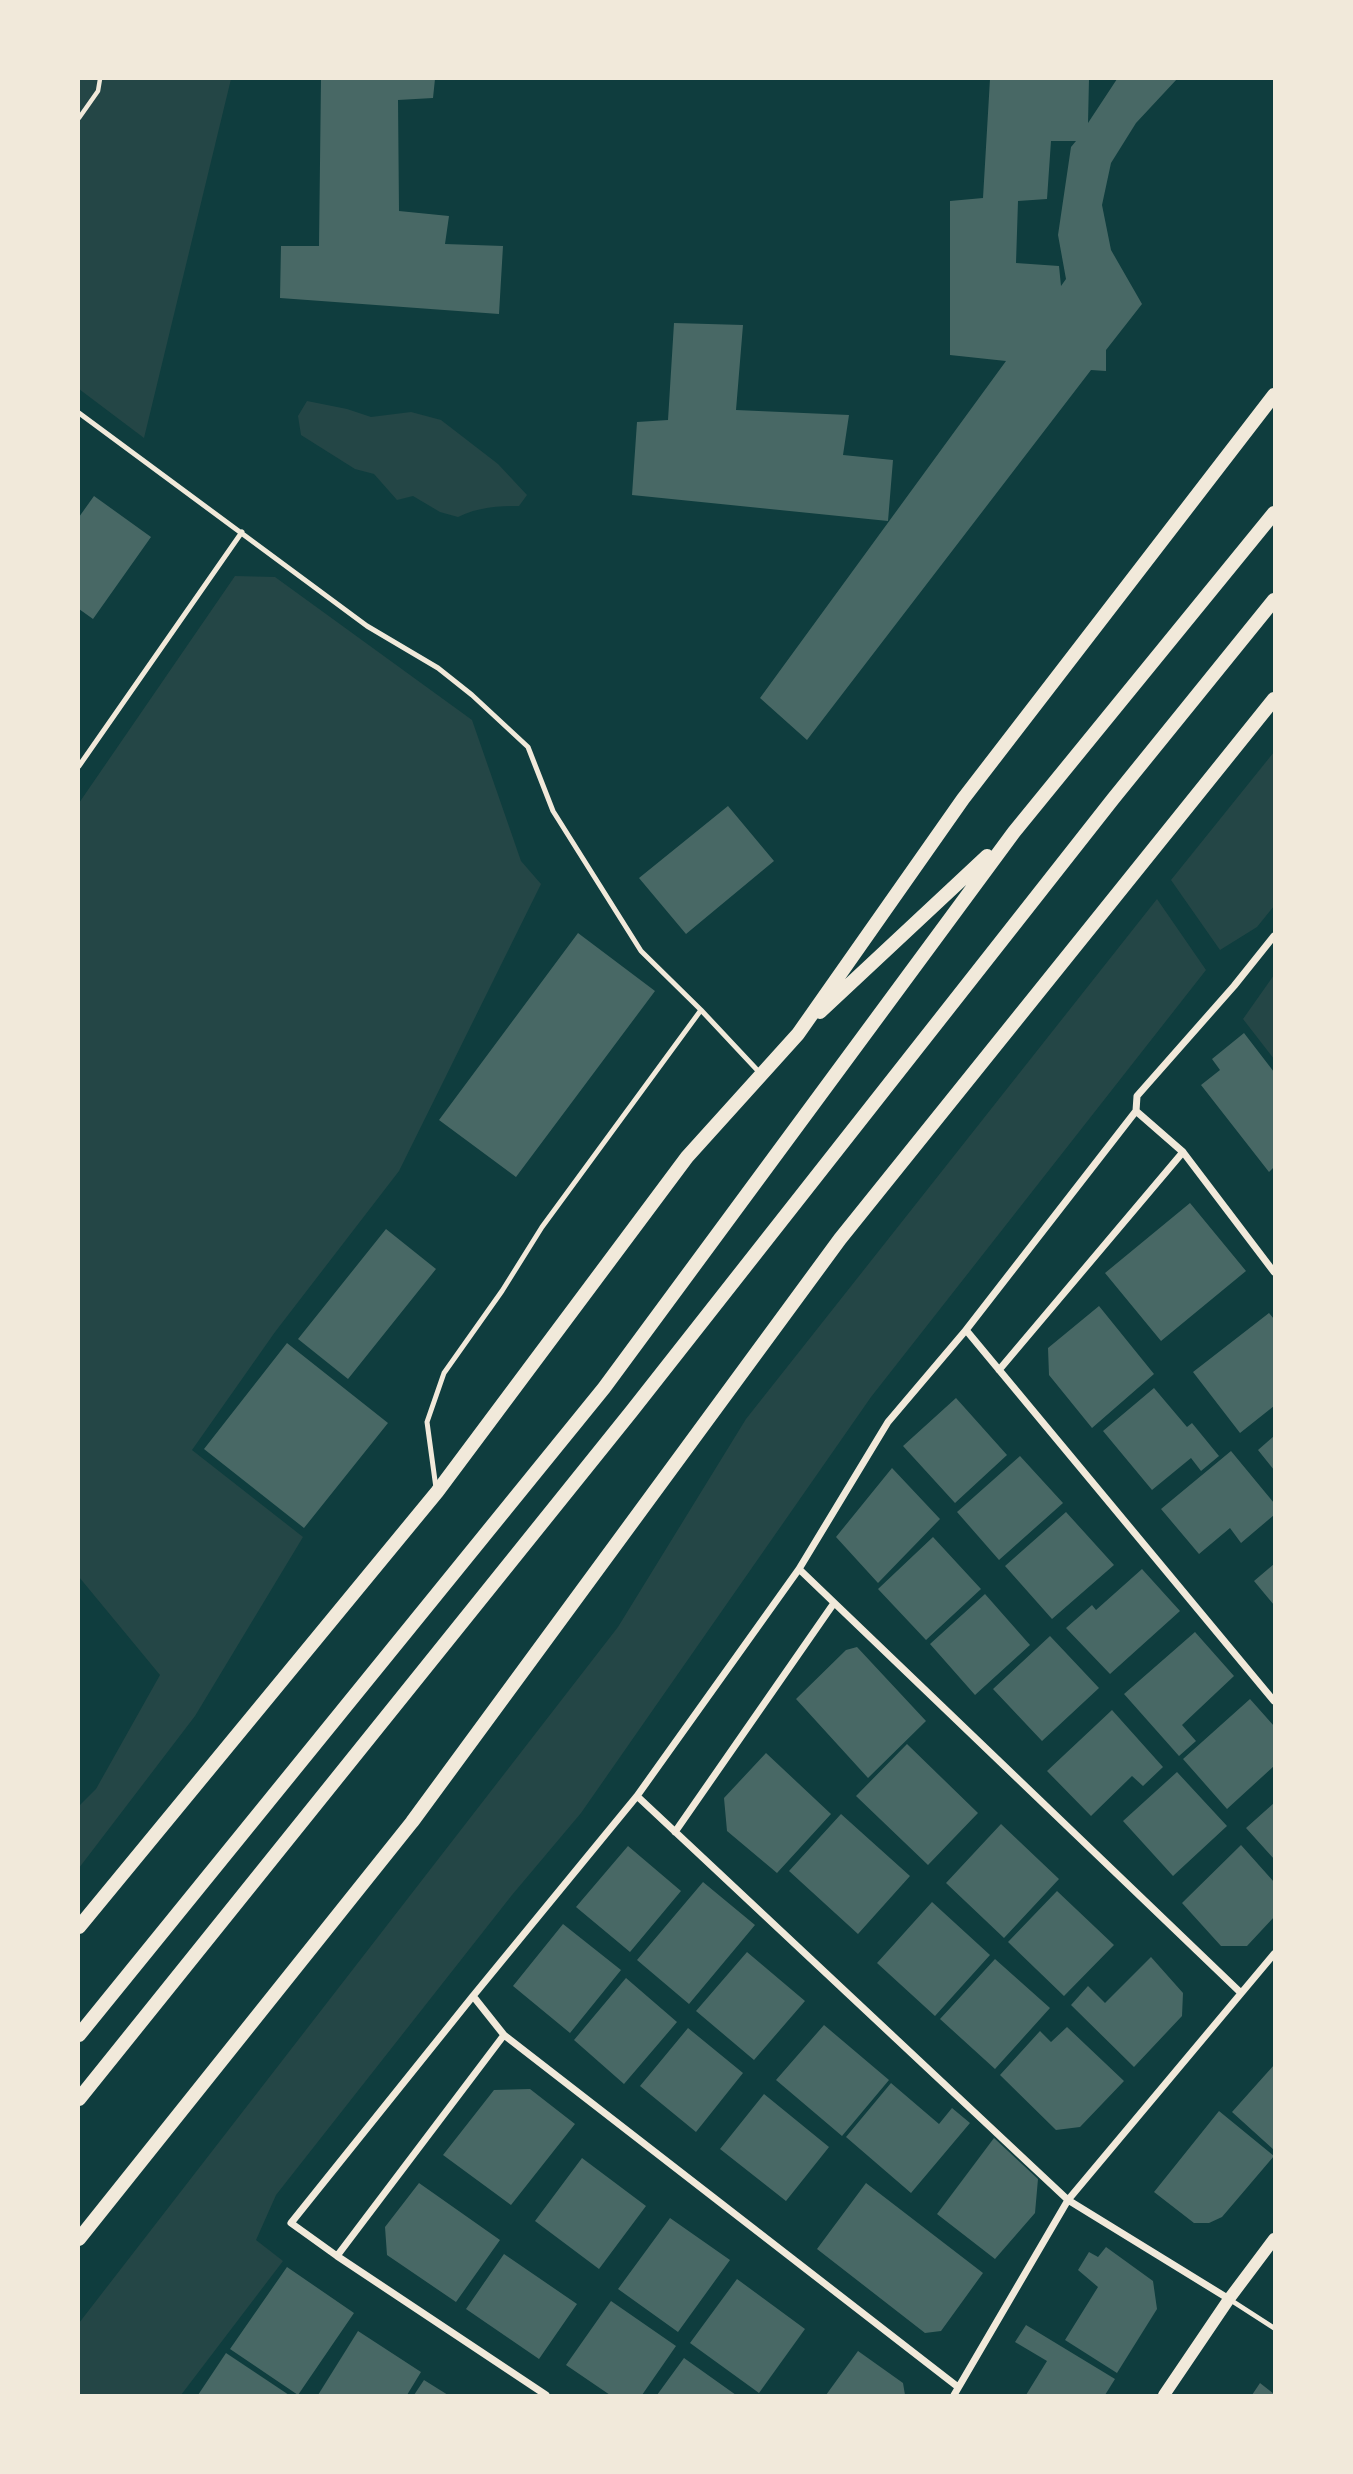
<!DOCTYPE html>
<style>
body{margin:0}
#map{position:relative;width:1353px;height:2474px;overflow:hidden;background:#0f3d3e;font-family:"Fira Sans Condensed",sans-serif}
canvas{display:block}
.frame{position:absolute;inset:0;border:80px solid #f1e9da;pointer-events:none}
</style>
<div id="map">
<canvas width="1353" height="2474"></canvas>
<div class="frame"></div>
</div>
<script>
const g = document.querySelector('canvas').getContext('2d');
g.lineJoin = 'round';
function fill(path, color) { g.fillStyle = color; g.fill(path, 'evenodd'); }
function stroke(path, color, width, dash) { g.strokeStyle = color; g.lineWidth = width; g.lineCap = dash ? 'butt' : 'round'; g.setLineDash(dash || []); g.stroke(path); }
const green = new Path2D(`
 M79 79H231L144 438 79 389Z
 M307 401 347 409 371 417 411 412 441 420 498 464 527 495 519 506C498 506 478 507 458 517L440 512 413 496 397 500 374 474 355 469 301 435 298 416Z
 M235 576 275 577 472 720 521 861 541 884 399 1171 275 1332 192 1450 303 1537 195 1716 79 1868V1806L96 1789 160 1675 79 1577V803Z
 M1274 752V906L1257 927 1220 950 1171 880Z
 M1157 899 1206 970 871 1397 581 1813 512 1895 276 2195 256 2240 283 2261 181 2395H79V2323L618 1627 746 1419Z
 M1274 975V1059L1243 1019Z`);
const building = new Path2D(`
 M321 79H435L433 98 398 100 399 211 449 216 445 244 503 246 499 314 280 298 281 246H319Z
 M990 79H1089L1088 123 1117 79H1177L1136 123 1111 163 1102 205 1111 250 1142 304 1106 350V371L1091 370 807 740 760 698 1006 361 950 355V201L983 198ZM1051 141H1076L1071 147 1058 235 1066 279 1061 286 1059 266 1016 263 1018 201 1047 199Z
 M674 323 743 325 736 410 849 415 843 455 893 460 888 521 632 495 637 422 668 420Z
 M94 496 151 537 93 619 79 609V517Z
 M728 806 774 861 686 934 639 878Z
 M578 933 655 991 516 1177 439 1120Z
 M1244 1033 1274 1072V1167L1269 1172 1201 1085 1220 1070 1212 1059Z
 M1190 1203 1246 1271 1161 1341 1105 1273Z
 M386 1229 436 1269 348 1379 298 1339Z
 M1099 1306 1154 1374 1092 1428 1049 1375 1048 1348Z
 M1269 1313 1274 1319V1406L1240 1433 1193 1372Z
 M287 1343 388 1423 304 1528 204 1449Z
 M1154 1388 1187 1427 1192 1423 1219 1456 1201 1471 1191 1458 1152 1490 1103 1431Z
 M956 1398 1007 1455 955 1503 903 1446Z
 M1274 1436V1470L1258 1450Z
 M1231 1451 1274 1503V1515L1241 1543 1230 1528 1199 1554 1161 1509Z
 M1020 1456 1063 1503 999 1560 957 1512Z
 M892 1468 940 1519 878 1583 836 1537Z
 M1066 1512 1114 1565 1052 1619 1005 1566Z
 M933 1537 981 1589 926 1640 878 1589Z
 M1274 1564V1605L1254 1581Z
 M1142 1569 1180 1611 1110 1674 1066 1628 1092 1605 1096 1610Z
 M985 1594 1030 1645 975 1695 930 1644Z
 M1195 1632 1234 1676 1182 1725 1196 1741 1179 1756 1124 1694Z
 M1050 1636 1099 1688 1042 1741 993 1689Z
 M857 1647 926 1721 868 1778 796 1699 846 1650Z
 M1250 1699 1274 1726V1766L1227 1809 1183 1759Z
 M1112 1710 1163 1767 1143 1786 1132 1776 1091 1816 1047 1771Z
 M907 1744 978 1813 928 1865 856 1796Z
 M766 1753 831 1814 777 1873 727 1831 724 1798Z
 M1177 1772 1227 1826 1173 1876 1123 1821Z
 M1274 1803V1859L1246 1828Z
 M841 1814 910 1876 858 1934 789 1871Z
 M1001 1824 1059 1879 1004 1938 946 1883Z
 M1241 1845 1274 1882V1917L1247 1946H1221L1182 1903Z
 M628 1846 681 1891 630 1952 576 1907Z
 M703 1882 755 1925 689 2004 637 1960Z
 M1057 1891 1114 1945 1064 1996 1008 1942Z
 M932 1902 990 1955 935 2016 877 1963Z
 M563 1924 621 1970 570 2033 513 1986Z
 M747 1952 805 2001 754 2060 696 2011Z
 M1151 1957 1183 1993 1182 2016 1134 2067 1071 2005 1088 1986 1105 2003Z
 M995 1959 1050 2008 995 2069 940 2019Z
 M626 1978 677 2022 624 2084 574 2040Z
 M824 2025 889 2080 842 2136 776 2080Z
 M1067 2027 1124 2081 1080 2127 1056 2130 1000 2075 1040 2031 1051 2042Z
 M688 2028 743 2073 696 2132 640 2086Z
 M1274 2065V2150L1232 2112Z
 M891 2083 939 2124 952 2108 970 2123 911 2193 846 2137Z
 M530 2089 575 2124 511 2205 443 2155 494 2090Z
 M764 2094 829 2147 786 2201 720 2149Z
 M1219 2111 1274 2156 1222 2217 1209 2223H1194L1154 2192Z
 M994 2138 1038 2179 1035 2213 995 2259 937 2214Z
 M582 2158 646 2206 599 2269 535 2221Z
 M419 2183 500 2240 456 2302 387 2255 385 2227Z
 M866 2183 983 2273 941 2331 925 2333 817 2249Z
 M670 2218 730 2260 678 2332 618 2289Z
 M1106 2247 1153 2281 1157 2309 1117 2373 1065 2340 1098 2287 1078 2270 1089 2252 1098 2257Z
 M504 2254 577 2304 539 2359 466 2309Z
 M287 2267 354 2313 298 2395 230 2349Z
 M737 2279 805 2329 759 2393 690 2343Z
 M611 2301 676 2346 642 2395H610L566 2365Z
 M1026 2325 1115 2379 1105 2395H1026L1047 2361 1015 2342Z
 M358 2331 421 2372 407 2395H318Z
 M858 2351 903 2383 905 2395H826Z
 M226 2353 289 2395H198Z
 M684 2358 736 2395H657Z
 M424 2380 448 2395H414Z
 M1260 2383 1274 2394V2395H1252Z`);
const path = new Path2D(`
 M79 118 98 91 100 79`);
const service = new Path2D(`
 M79 413 367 626 438 668 472 695 528 747 553 811 641 951 701 1010 760 1073
 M79 766 242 532
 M436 1488 427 1422 444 1373 502 1291 542 1227 701 1010
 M1229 2299 1274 2328`);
const minor = new Path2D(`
 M1136 1111 1137 1096 1234 986 1274 936
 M1274 1272 1183 1152 1136 1111 966 1330 1274 1701
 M999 1370 1183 1152
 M799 1569 888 1422 966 1330
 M675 1832 834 1603
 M504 2035 473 1996 637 1796
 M337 2256 291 2223 473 1996
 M1229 2299 1068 2200 637 1796 799 1569 1241 1993
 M546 2395 337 2256 504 2035 958 2387
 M954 2395 1068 2200 1274 1954`);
const tertiary = new Path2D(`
 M1164 2395 1229 2299 1274 2239`);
const secondary = new Path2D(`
 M820 1012 987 856
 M79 1927 437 1492 687 1157 798 1034 963 799 1274 395
 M79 2035 604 1388 1014 832 1274 513
 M79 2099 631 1412 1113 799 1274 600
 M79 2239 412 1822 840 1239 1274 699`);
fill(green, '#244646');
fill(building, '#486865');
stroke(path, '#f1e9da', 4.5);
stroke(service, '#f1e9da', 5);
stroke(minor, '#f1e9da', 7);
stroke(tertiary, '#f1e9da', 12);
stroke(secondary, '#f1e9da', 14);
</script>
